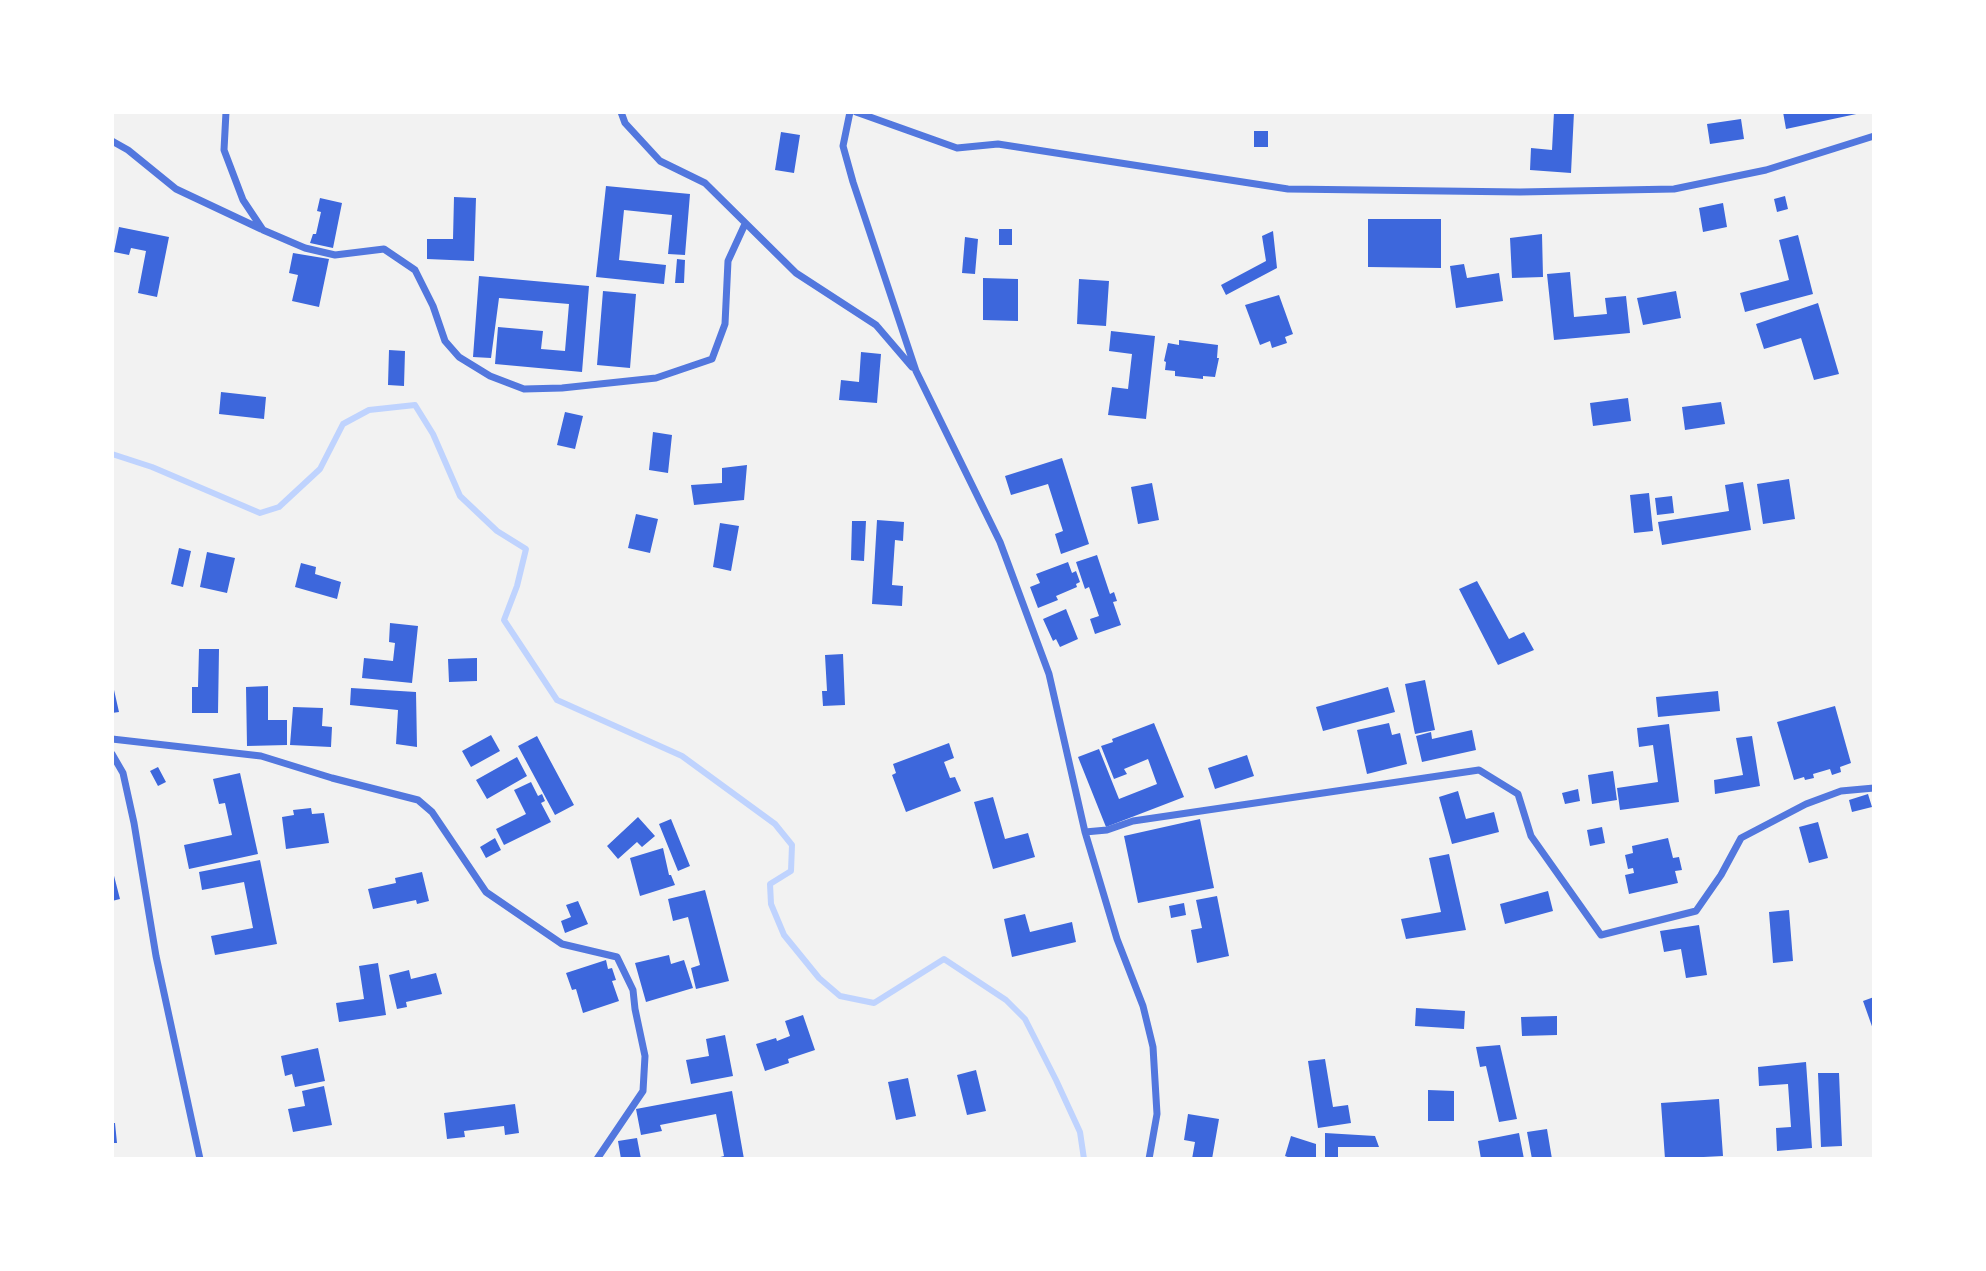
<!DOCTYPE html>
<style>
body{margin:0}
#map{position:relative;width:1986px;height:1271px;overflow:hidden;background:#f2f2f2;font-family:"DM Sans",sans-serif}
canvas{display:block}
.frame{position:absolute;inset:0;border:114px solid #fff;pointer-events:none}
</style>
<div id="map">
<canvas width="1986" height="1271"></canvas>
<div class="frame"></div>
</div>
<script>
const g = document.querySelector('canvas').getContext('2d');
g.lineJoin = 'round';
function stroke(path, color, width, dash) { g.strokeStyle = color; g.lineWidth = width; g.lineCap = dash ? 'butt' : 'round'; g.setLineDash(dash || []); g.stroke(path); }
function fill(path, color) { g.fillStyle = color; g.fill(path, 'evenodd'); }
const stream = new Path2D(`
 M112 454 152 467 260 513 279 507 320 469 343 424 369 410 415 405 433 434 460 496 497 531 526 549 517 586 504 620 557 700 682 756 775 824 792 845 791 871 770 884 771 904 784 935 819 978 840 996 874 1003 944 959 1006 1000 1025 1019 1056 1080 1080 1132 1084 1159`);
const building = new Path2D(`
 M1554 112H1574L1571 173 1530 170 1531 148 1552 150Z
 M1783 112H1861V113L1786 129Z
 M1741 119 1744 139 1710 144 1707 124Z
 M1254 131H1268V147H1254Z
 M781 132 800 135 794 173 775 170Z
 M606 186 690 194 685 255 668 254 672 215 624 210 619 260 666 265 664 284 596 277Z
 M1785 196 1788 209 1777 212 1774 199Z
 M454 197 476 198 474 261 427 259V239H453Z
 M320 198 342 203 333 248 310 243 313 234H316L321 212 317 211Z
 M1723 203 1727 227 1703 232 1699 208Z
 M1368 219H1441V268L1368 267Z
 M119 227 169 237 157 297 138 293 146 251 131 248 129 255 114 252Z
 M999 229H1012V245H999Z
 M1273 231 1277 268 1226 295 1221 285 1266 261 1262 236Z
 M1542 234 1543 277 1512 278 1510 238Z
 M1798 235 1813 294 1745 312 1740 293 1789 280 1779 240Z
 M965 237 978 239 975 274 962 273Z
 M293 253 329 259 319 307 292 301 298 275 289 273Z
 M677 259 685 260 684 283H675Z
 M1464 264 1467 278 1499 273 1503 301 1456 308 1450 266Z
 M1570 272 1574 317 1607 314 1605 298 1626 296 1630 333 1554 340 1547 274Z
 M479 276 589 286 582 372 495 364 498 327 543 331 541 349 565 351 569 304 499 298 491 358 473 357Z
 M983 278 1018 279V321L983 320Z
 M1079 279 1109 281 1106 326 1077 324Z
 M603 291 636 294 630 368 597 365Z
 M1676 291 1681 318 1643 325 1637 298Z
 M1279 295 1293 334 1285 337 1287 343 1272 348 1270 341 1260 345 1245 305Z
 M1818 303 1839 374 1814 380 1801 338 1764 349 1756 324Z
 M1111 331 1155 336 1146 419 1108 415 1112 387 1128 389 1132 354 1109 351Z
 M1179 340 1218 345 1217 358H1219L1215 377 1203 376V379L1175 376V371L1165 370 1166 362 1164 361 1168 343 1179 345Z
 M389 350 405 351 404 386 388 385Z
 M861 352 881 354 877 403 839 400 841 380 859 382Z
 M221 392 266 397 264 419 219 414Z
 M1628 398 1631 421 1593 426 1590 403Z
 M1721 402 1725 424 1685 430 1682 407Z
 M565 412 583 416 575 449 557 445Z
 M653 432 672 435 668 473 649 470Z
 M1062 458 1089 544 1061 554 1055 534 1063 531 1048 484 1011 495 1005 476Z
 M747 465 744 500 694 505 691 485 722 483V468Z
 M1789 479 1795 519 1763 524 1757 484Z
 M1743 482 1751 530 1662 545 1658 522 1729 511 1725 485Z
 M1152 483 1159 520 1138 524 1131 487Z
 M1649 493 1653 531 1634 533 1630 495Z
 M1672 496 1674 513 1657 515 1655 498Z
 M636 514 658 519 650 553 628 548Z
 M877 520 904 522 903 541 895 540 892 585 903 586 902 606 872 604Z
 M852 521H866L864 561 851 560Z
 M720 523 739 526 731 571 713 567Z
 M179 548 191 551 183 587 171 584Z
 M207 552 235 558 227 593 200 587Z
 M1097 555 1110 594 1114 592 1117 601 1113 602 1121 625 1095 634 1090 619 1099 616 1089 587 1085 589 1076 562Z
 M1068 562 1072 573 1076 571 1080 582 1076 584 1077 587 1056 596 1058 600 1038 608 1030 587 1040 583 1036 574Z
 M301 563 316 567 315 574 341 582 337 599 295 587Z
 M1477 581 1509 639 1524 632 1534 650 1498 665 1459 589Z
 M1066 609 1078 639 1060 647 1056 639 1053 641 1043 619Z
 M390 623 418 626 412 683 362 678 364 658 393 661 395 643 389 642Z
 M199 649H219L218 713H192V687H198Z
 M843 654 845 705 823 706 822 691H827L825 655Z
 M477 658V681L449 682 448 659Z
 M1425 680 1435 730 1415 734 1405 684Z
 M112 681 119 712 112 713Z
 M268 686V720H287V745L247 746 246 687Z
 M1388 687 1395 712 1323 731 1316 707Z
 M351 688 416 692 417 747 396 744 398 710 350 705Z
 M1718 691 1720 711 1658 717 1656 697Z
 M1835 706 1851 763 1840 767 1841 772 1832 775 1830 769 1813 774 1814 778 1805 780 1804 777 1794 780 1777 722Z
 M293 707 323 708 322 726 332 727 331 747 290 745Z
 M1154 723 1184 797 1106 827 1078 757 1099 749 1119 799 1157 784 1148 759 1124 769 1127 774 1114 779 1101 746 1113 742 1112 739Z
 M1389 723 1392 735 1400 733 1407 764 1367 774 1357 730Z
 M1669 724 1679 802 1620 810 1617 788 1658 782 1653 745 1639 747 1637 728Z
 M1472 730 1476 750 1422 762 1416 736 1431 732 1432 739Z
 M491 735 500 751 471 767 462 751Z
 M537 736 574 805 555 815 518 746Z
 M1752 736 1760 786 1715 794 1714 780 1743 775 1736 738Z
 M949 743 954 758 944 762 950 778 955 777 961 791 906 812 892 775 896 773 893 764Z
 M1247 755 1254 776 1215 789 1208 768Z
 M517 757 527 776 487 799 476 780Z
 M158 767 166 782 158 786 150 771Z
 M1613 771 1617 800 1592 804 1588 775Z
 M240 773 258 854 189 869 184 845 232 835 225 803 219 804 213 779Z
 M531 782 538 796 542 794 545 801 541 803 551 822 504 845 496 829 526 814 514 790Z
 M1578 789 1580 801 1565 804 1562 793Z
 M1458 791 1466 819 1494 812 1499 832 1452 844 1439 797Z
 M1868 794 1872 807 1852 812 1849 800Z
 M993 797 1005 839 1028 833 1035 857 993 869 974 802Z
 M311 808 312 814 324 813 329 843 286 849 282 817 294 815 293 810Z
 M638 817 655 836 642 847 637 842 618 859 607 846Z
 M671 819 690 866 678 871 659 824Z
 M1200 819 1214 888 1138 903 1124 836Z
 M1818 822 1828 858 1809 863 1799 827Z
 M1602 827 1605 843 1590 846 1587 830Z
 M495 838 501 850 486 858 480 847Z
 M1668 838 1673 858 1679 857 1682 870 1675 871 1678 883 1629 894 1625 875 1634 873 1633 868 1628 869 1625 855 1633 853 1632 846Z
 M663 848 669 875H671L675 885 640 896 630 858Z
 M1449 854 1466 930 1406 939 1401 919 1441 912 1429 858Z
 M260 860 277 944 215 955 211 936 253 928 244 882 202 890 199 872Z
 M112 868 120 899 112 901Z
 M422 872 429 901 417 904 416 900 373 909 368 889 396 883 395 878Z
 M705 890 729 981 696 989 691 968 700 965 688 917 673 921 668 899Z
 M1548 891 1553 911 1505 924 1500 904Z
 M1217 896 1229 956 1197 963 1191 930 1202 928 1196 900Z
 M578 901 588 924 565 933 561 921 571 917 566 905Z
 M1184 903 1186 915 1171 918 1169 906Z
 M1789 910 1793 961 1773 963 1769 912Z
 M1025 914 1030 932 1072 922 1076 942 1012 957 1004 919Z
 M1699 925 1707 975 1686 978 1681 949 1664 952 1660 931Z
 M669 955 671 964 684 960 693 988 646 1002 635 963Z
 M606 960 608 969 612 968 616 980 612 981 619 1001 583 1013 576 989 572 990 566 973Z
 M378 963 386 1015 339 1022 336 1003 364 999 359 966Z
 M409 970 411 979 436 973 442 994 406 1002 407 1007 397 1009 389 975Z
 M1874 997V1032L1863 1001Z
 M1416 1008 1465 1011 1464 1029 1415 1026Z
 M803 1015 815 1050 788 1059 789 1063 765 1071 756 1044 776 1038 777 1041 790 1036 785 1021Z
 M1557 1016V1035L1522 1036 1521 1017Z
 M725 1035 733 1076 691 1084 686 1060 709 1056 706 1039Z
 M1500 1045 1517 1119 1499 1122 1486 1066 1480 1067 1476 1047Z
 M318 1048 325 1081 295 1087 292 1074 285 1076 281 1056Z
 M1325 1059 1333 1107 1348 1105 1351 1123 1318 1128 1308 1061Z
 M1806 1062 1812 1148 1777 1151 1776 1128 1791 1127 1788 1084 1759 1086 1758 1067Z
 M976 1070 986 1111 967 1115 957 1075Z
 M1818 1073H1839L1842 1146 1821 1147Z
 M908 1078 916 1116 896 1120 888 1082Z
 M324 1086 332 1125 293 1132 288 1109 305 1106 302 1091Z
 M1428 1090 1454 1091V1121H1428Z
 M732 1091 744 1159H713L724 1156 716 1114 660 1125 662 1131 641 1135 636 1109Z
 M1719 1099 1723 1156 1665 1159 1661 1103Z
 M515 1104 519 1133 505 1135 504 1126 464 1131 465 1137 447 1139 444 1113Z
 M1188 1114 1219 1119 1212 1159H1192L1195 1142 1184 1140Z
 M112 1123H115L117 1143H112Z
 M1547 1129 1552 1159H1532L1527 1132Z
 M1325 1133 1375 1136 1379 1147H1338V1159H1325Z
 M1519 1133 1524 1159H1481L1478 1141Z
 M1291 1136 1316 1144V1159H1293L1285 1156Z
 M637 1138 641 1159H621L618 1141Z`);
const minor = new Path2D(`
 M226 112 224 150 243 200 263 230 305 248 335 255 384 249 415 270 433 306 445 341 459 357 490 376 524 389 562 388 656 378 712 359 725 324 728 261 745 224
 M621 112 625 123 660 161 705 183 796 273 876 325 912 367
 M850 112 843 146 853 182 916 371 1000 542 1049 674 1085 832 1117 939 1143 1006 1153 1047 1157 1114 1149 1159
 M856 112 957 148 998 144 1288 189 1520 192 1674 189 1766 170 1874 136
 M112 141 128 150 176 189 261 229
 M112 739 261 756 332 778 418 800 432 812 486 892 562 944 617 957 633 990 635 1009 645 1056 643 1091 597 1159
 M112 754 123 773 134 823 156 956 200 1159
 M1085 832 1107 830 1133 821 1479 770 1518 794 1531 836 1601 935 1696 911 1721 875 1741 838 1806 804 1841 791 1874 788`);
stroke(stream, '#bfd3fe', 6);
fill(building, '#3d67dc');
stroke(minor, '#5277de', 7);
</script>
